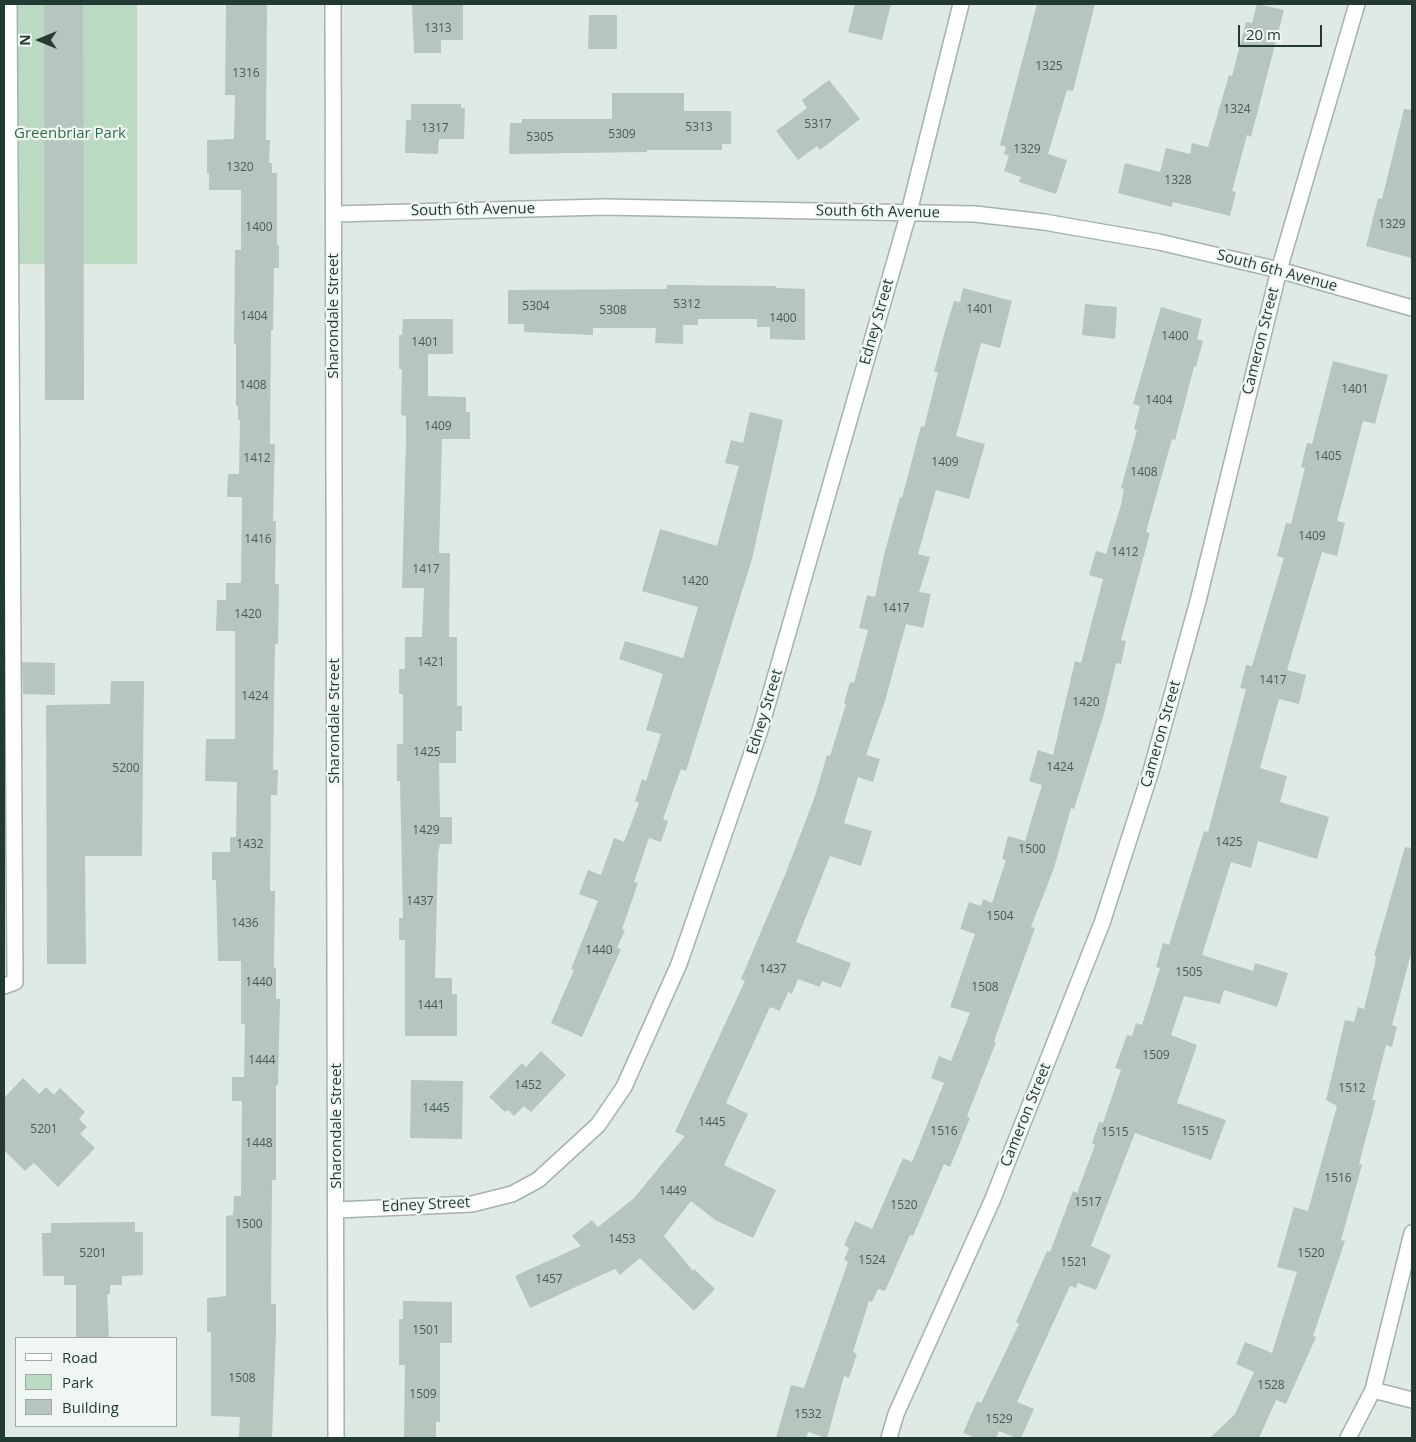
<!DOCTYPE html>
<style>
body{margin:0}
#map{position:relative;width:1416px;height:1442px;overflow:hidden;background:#e0eae5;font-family:"Open Sans",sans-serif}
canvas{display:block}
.frame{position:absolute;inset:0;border:5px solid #223a33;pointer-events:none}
.legend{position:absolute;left:15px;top:1337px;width:162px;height:90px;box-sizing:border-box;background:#f0f7f3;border:1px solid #9eaba6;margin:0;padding:6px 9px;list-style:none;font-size:15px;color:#223a33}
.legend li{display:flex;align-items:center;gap:10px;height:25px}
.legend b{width:25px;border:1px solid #9eaba6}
.north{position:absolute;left:15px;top:15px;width:50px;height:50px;-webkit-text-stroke:4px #f0f7f3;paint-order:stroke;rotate:270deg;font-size:14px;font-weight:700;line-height:20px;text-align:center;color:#223a33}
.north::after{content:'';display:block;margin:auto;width:18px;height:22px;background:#223a33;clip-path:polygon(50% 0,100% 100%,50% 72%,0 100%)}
.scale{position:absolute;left:1238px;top:25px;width:84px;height:22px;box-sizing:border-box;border:2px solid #223a33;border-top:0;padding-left:6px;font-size:15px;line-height:18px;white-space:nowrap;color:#223a33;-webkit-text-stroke:4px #f0f7f3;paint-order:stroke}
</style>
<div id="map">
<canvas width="1416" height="1442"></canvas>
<div class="frame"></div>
<ul class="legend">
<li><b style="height:6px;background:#fff"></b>Road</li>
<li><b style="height:14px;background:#badbc2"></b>Park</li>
<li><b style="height:14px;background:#b6c5be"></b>Building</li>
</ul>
<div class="north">N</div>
<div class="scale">20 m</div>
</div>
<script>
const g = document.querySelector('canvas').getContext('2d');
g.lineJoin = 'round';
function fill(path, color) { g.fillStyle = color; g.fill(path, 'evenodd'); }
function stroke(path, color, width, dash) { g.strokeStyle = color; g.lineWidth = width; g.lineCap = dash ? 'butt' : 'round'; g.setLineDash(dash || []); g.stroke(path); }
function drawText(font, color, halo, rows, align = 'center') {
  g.font = font + ' "Open Sans",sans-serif'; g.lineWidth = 4.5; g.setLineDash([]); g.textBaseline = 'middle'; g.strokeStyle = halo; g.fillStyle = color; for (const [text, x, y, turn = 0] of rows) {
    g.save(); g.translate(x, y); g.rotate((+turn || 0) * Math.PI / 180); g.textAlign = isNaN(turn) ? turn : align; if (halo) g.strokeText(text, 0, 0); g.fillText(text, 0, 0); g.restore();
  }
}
const green = new Path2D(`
 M4 4H137V264H4Z`);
const building = new Path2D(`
 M83 4 84 400H45L44 5Z
 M226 4H267L266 140H270L269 163H272V173H277V245H279V268H274L273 330H271L270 444H275L273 521H276L275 584H279L278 644H275L273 770H278L277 795H271L270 891H275L274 968H276V999H280L278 1085H276V1180H272L271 1304H276V1332L272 1438H239L240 1417 211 1416V1332H207V1298L226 1296V1216L233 1215 234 1196H241L242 1101H232V1077H244L245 1024H241V961H218L216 880H212V852H230V837H236L237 782 205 781 206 739H235V631H216L217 600H226V583H241L242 497H227L228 474H239L240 420H238V406H236V344H234L235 250H241V190H209V173H207V140L234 139 235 95H225Z
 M412 4H463V40H441V53H414Z
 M855 4H891L882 40 848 32Z
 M1037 4H1095L1073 91 1067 90 1048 154 1067 160 1056 194 1019 182 1021 177 1004 171 1009 156 1004 154 1006 147 1000 145Z
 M1257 4 1284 10 1251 137 1247 135 1232 191 1236 192 1230 216 1173 202 1172 207 1118 193 1125 163 1160 172 1166 148 1190 154 1192 143 1208 147 1229 75 1232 76 1246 22 1252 23Z
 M589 15H617V49H588Z
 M829 80 860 119 820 150 817 146 798 160 776 131 807 108 802 100Z
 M612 93H684V111H731V144H722V150H647V152L509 154 510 123H522V119H612Z
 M411 104H461V108H465L464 139H439L438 154 405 153 406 120H411Z
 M1404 109 1412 110V258L1366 246 1378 198 1382 199Z
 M667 285 776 286V288L805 289V340L770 339V327H757V319H698V325H683V344L655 343 656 328H593V335L524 332V324H508V290L667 289Z
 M963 288 1012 301 1000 348 981 343 956 436 985 444 969 499 936 490 918 554 930 557 919 592 931 594 923 628 906 624 885 701 866 755 880 759 873 782 858 777 844 823 872 831 861 866 830 856 796 942 851 963 841 988 822 981 820 987 798 979 792 994 788 992 780 1011 770 1007 726 1103 748 1114 724 1165 776 1190 753 1238 715 1220 691 1201 664 1236 693 1271 694 1269 715 1289 694 1311 640 1258 620 1275 615 1269 530 1308 515 1276 581 1246 572 1236 592 1220 598 1227 634 1198 685 1136 675 1132 745 981 741 979 785 875 815 796 827 755 830 756 846 704 844 703 850 682 854 683 868 630 859 628 867 595 875 597 884 555 900 497 902 498 921 426 924 427 938 372H934L945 331 954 301 960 302Z
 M1085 304 1117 307 1115 339 1082 335Z
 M1161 307 1202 319 1197 339 1203 341 1196 367H1194L1175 440 1172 439 1146 532 1150 533 1121 640 1126 641 1121 664 1116 663 1104 714 1074 809 1071 808 1054 868 1031 927 1035 928 994 1041 996 1042 967 1116 970 1118 950 1167 944 1164 913 1236 910 1235 885 1291 878 1289 872 1302 869 1301 853 1352 857 1354 849 1378 844 1376 827 1438 808 1432 806 1438H776L791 1385 804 1388 848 1262 844 1260 849 1248 844 1245 855 1221 872 1229 903 1158 912 1162 944 1083 931 1078 939 1056 951 1061 970 1013 950 1007 975 934 960 929 969 902 981 906 983 899 992 903 1006 860 1002 859 1008 836 1025 841 1042 785 1029 781 1038 750 1053 755 1075 661 1081 663 1103 579 1089 575 1096 551 1106 554 1121 505 1124 489 1121 488 1137 430 1134 429 1140 406 1133 404Z
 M403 319H453V354H428V396L466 397V412H470V439H442L439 553H450L449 637H457V706H462V731H456V763H439L440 817H452V844H440L438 854 435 978H452V994H457V1036H405V940H399V918H403L400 781H397V744H403V694H399V669H405V637H422L424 588H402L406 438V416L401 415 402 369H399V335H402Z
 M1333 361 1388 375 1375 424 1363 421 1337 521 1345 523 1337 556 1322 552 1287 670 1306 675 1299 704 1279 699 1260 768 1287 776 1280 802 1329 817 1317 859 1258 841 1251 868 1231 862 1202 955 1253 971 1255 963 1288 973 1277 1007 1224 990 1220 1004 1184 996 1171 1035 1197 1045 1177 1103 1226 1120 1211 1160 1135 1133 1091 1246 1111 1255 1096 1290 1078 1283 1076 1288 1070 1286 1017 1402 1034 1409 1021 1438H1016L999 1431 996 1438H976L963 1433 977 1401 981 1403 1019 1324 1016 1322 1047 1251 1050 1252 1073 1191 1077 1193 1095 1145 1092 1143 1099 1122 1103 1123 1121 1070 1115 1068 1127 1035 1132 1036 1136 1023 1142 1025 1160 968 1156 967 1163 943 1169 945 1204 831 1208 832 1246 689 1240 688 1246 665 1252 666 1284 558 1277 556 1286 523 1291 524 1305 468 1301 467 1307 443 1312 444Z
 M750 412 783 420 752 559 686 771 681 769 663 819 668 821 661 842 649 838 634 882 638 883 622 929 625 930 617 948 621 949 582 1037 551 1023 574 970 571 969 598 901 579 894 588 870 601 875 614 838 624 842 639 803 635 801 642 779 646 781 661 734 646 730 663 674 619 659 625 641 683 658 698 607 642 591 660 529 717 546 739 466 725 463 731 440 743 443Z
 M22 662 55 663V695L23 694Z
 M111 681H144L142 856H85L86 964H47L46 705 110 704Z
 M1405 847 1412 848V950L1392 1025 1397 1027 1392 1047 1386 1045 1372 1100H1376L1359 1164 1362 1165 1341 1240 1345 1241 1313 1336 1316 1337 1286 1404 1276 1400 1259 1438H1210L1235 1414 1254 1372 1236 1364 1245 1342 1272 1353 1297 1272 1277 1267 1294 1207 1308 1211 1337 1106 1326 1100 1345 1020 1354 1022 1358 1007 1364 1009 1375 964 1376 956H1374Z
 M541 1051 566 1075 531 1112 524 1106 514 1116 508 1110 505 1112 489 1097 522 1063 526 1067Z
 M23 1078 39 1094 46 1087 54 1095 60 1088 85 1112 79 1119 87 1127 80 1134 95 1148 58 1187 34 1163 25 1171 4 1150V1098Z
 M411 1080 463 1081 462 1139 410 1138Z
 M135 1222V1232H143V1275L122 1276V1285H110V1294H107L109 1338H76V1285H64V1276H43L42 1233H51V1223Z
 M403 1301 452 1302V1343H440V1422H436V1438H404L405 1365H399V1319H403Z`);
const lane = new Path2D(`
 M4 986 15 982 9 4`);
const street = new Path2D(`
 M333 4 336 1438
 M334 214 604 207 975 214 1044 222 1159 242 1279 270 1412 308
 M337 1210 472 1204 512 1194 538 1180 598 1125 624 1087 679 964 760 730 909 212 961 4
 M1373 1390 1412 1400
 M889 1438 896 1414 992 1201 1102 923 1151 771 1198 601 1279 270 1357 4
 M1348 1438 1373 1390 1412 1233`);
const numberNames = [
 ["1313",438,29],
 ["1325",1049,67],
 ["1316",246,74],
 ["1324",1237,110],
 ["5317",818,125],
 ["5313",699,128],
 ["1317",435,129],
 ["5309",622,135],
 ["5305",540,138],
 ["1329",1027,150],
 ["1320",240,168],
 ["1328",1178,181],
 ["1329",1392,225],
 ["1400",259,228],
 ["5312",687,305],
 ["5304",536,307],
 ["1401",980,310],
 ["5308",613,311],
 ["1404",254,317],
 ["1400",783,319],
 ["1400",1175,337],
 ["1401",425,343],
 ["1408",253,386],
 ["1401",1355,390],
 ["1404",1159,401],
 ["1409",438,427],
 ["1405",1328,457],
 ["1412",257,459],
 ["1409",945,463],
 ["1408",1144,473],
 ["1409",1312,537],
 ["1416",258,540],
 ["1412",1125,553],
 ["1417",426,570],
 ["1420",695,582],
 ["1417",896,609],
 ["1420",248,615],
 ["1421",431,663],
 ["1417",1273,681],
 ["1424",255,697],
 ["1420",1086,703],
 ["1425",427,753],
 ["1424",1060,768],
 ["5200",126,769],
 ["1429",426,831],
 ["1425",1229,843],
 ["1432",250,845],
 ["1500",1032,850],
 ["1437",420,902],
 ["1504",1000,917],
 ["1436",245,924],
 ["1440",599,951],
 ["1437",773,970],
 ["1505",1189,973],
 ["1440",259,983],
 ["1508",985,988],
 ["1441",431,1006],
 ["1509",1156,1056],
 ["1444",262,1061],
 ["1452",528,1086],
 ["1512",1352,1089],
 ["1445",436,1109],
 ["1445",712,1123],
 ["5201",44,1130],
 ["1516",944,1132],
 ["1515",1195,1132],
 ["1515",1115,1133],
 ["1448",259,1144],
 ["1516",1338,1179],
 ["1449",673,1192],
 ["1517",1088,1203],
 ["1520",904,1206],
 ["1500",249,1225],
 ["1453",622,1240],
 ["5201",93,1254],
 ["1520",1311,1254],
 ["1524",872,1261],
 ["1521",1074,1263],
 ["1457",549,1280],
 ["1501",426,1331],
 ["1508",242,1379],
 ["1528",1271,1386],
 ["1509",423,1395],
 ["1532",808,1415],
 ["1529",999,1420]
];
const parkNames = [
 ["Greenbriar Park",70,134]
];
const streetNames = [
 ["South 6th Avenue",473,210,-1],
 ["South 6th Avenue",878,212,1],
 ["South 6th Avenue",1277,271,15],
 ["Sharondale Street",334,316,-90],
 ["Edney Street",877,322,-74],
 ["Cameron Street",1261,341,-76],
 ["Edney Street",765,712,-73],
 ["Sharondale Street",335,721,-90],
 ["Cameron Street",1161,734,-74],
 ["Cameron Street",1026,1115,-68],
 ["Sharondale Street",337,1126,-90],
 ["Edney Street",426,1205,-3]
];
fill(green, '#badbc2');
fill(building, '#b6c5be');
stroke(lane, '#a3b2ac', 18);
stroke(street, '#a3b2ac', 18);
stroke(lane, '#fff', 15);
stroke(street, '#fff', 15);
drawText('12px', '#475d56', null, numberNames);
drawText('15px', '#2e6f45', '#f0f7f3', parkNames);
drawText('15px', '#223a33', '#f0f7f3', streetNames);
</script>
